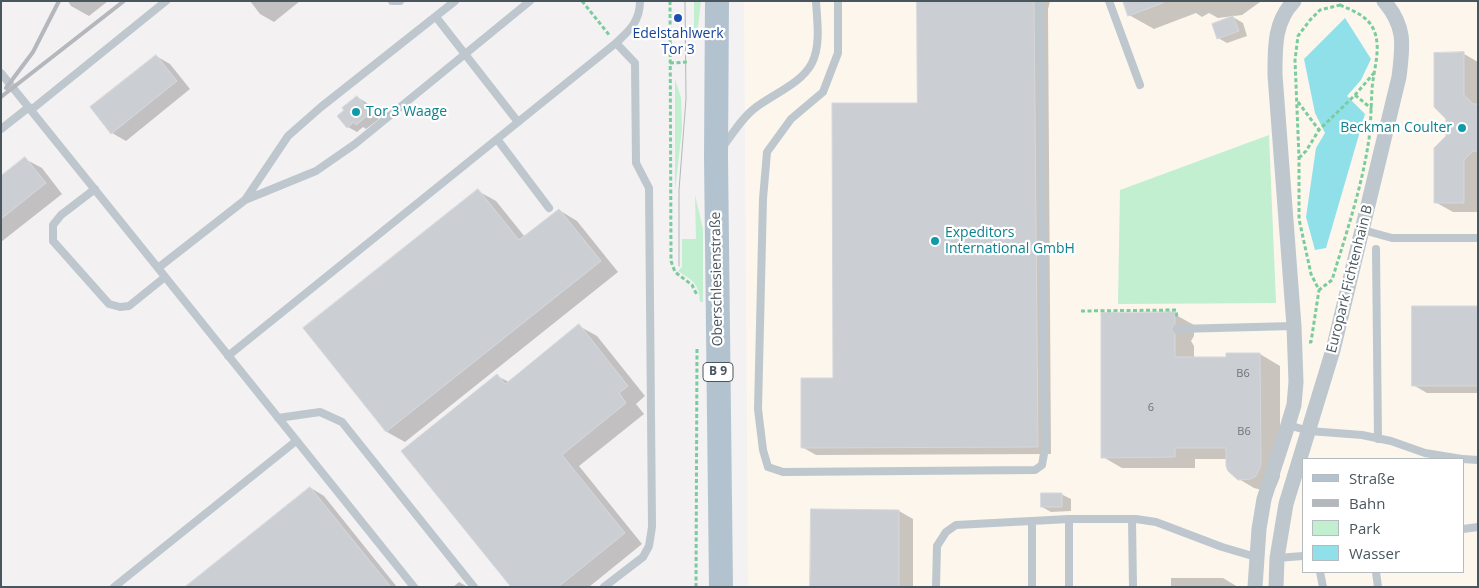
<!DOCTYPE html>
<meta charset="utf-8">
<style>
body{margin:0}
#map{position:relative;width:1479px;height:588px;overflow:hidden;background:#f3f1f2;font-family:"Open Sans",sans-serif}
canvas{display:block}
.frame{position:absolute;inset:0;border:2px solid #49565e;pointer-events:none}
.legend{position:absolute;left:1302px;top:458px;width:162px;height:115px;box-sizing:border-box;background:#fff;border:1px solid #b6bbbf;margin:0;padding:6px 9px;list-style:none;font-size:15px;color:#49565e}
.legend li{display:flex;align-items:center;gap:10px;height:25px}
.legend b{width:25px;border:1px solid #b6bbbf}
</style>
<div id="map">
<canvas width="1479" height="588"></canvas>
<div class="frame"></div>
<ul class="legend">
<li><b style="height:6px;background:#b2c3cf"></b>Straße</li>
<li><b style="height:6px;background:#b4b7bb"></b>Bahn</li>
<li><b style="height:14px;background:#c2efcf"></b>Park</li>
<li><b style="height:14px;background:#90e0ea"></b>Wasser</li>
</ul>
</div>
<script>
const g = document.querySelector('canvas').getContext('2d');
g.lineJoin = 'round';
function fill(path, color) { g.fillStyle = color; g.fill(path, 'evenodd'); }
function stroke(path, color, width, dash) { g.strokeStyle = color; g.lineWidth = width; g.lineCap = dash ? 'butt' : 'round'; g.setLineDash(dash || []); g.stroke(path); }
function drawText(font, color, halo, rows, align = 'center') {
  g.font = font + ' "Open Sans",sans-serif'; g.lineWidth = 4.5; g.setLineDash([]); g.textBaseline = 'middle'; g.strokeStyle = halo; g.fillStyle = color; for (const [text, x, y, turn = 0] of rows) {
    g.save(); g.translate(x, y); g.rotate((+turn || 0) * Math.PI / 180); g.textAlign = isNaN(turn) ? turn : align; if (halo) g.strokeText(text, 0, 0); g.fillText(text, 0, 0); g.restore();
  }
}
const commercial = new Path2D(`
 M744 1H1478V587H748ZM1303 459H1463V572H1303Z`);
const green = new Path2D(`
 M694 1H701L697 35H694Z
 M675 79 681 98 682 129 675 191Z
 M1269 135 1276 303 1118 304 1120 190Z
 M695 195 703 229V302H700C699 283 693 281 678 271L682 267V239H696Z`);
const water = new Path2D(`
 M1345 18 1371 59 1361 80 1347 96 1365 114 1326 248 1315 250 1306 217 1316 148 1325 133 1315 113 1304 59Z`);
const shadow = new Path2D(`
 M68 1H108L89 16 71 6Z
 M250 1H300L274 22 260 14Z
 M918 1H1050L1048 9 1051 454 816 455 802 447 834 380 918 104Z
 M1124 1H1260V2L1242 15 1218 18 1209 13 1202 17 1196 13 1154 29 1129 15Z
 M1233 17 1243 23 1247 36 1227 43 1218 38Z
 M1464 54 1478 62V212H1453L1435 202Z
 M156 56 170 64 190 89 126 141 112 133Z
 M357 97 367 103 379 119 366 129 363 127 357 132 348 127Z
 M25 159 42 168 62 194 1 242V178Z
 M478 191 496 201 525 237 559 210 577 221 618 272 405 442 387 432 305 329Z
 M1478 307V393H1427L1413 385Z
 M1174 314 1194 325V336L1191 341 1194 346V358H1228V355L1260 354 1280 366V477L1276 487 1266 491 1254 488 1234 476 1228 459H1195V468H1122L1103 457Z
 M579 326 597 336 645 396 636 404 644 414 579 466 642 544 589 587H512L497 376 509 382Z
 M311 488 324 496 397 587H187Z
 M1061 494 1071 499V511L1051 512 1042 507Z
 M812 510 899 511 913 519V587H811Z
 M1171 578H1223L1238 587H1171Z
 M459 582 466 586 467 587H453Z`);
const building = new Path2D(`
 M917 1H1034L1038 447 801 448V378H833L832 103H917Z
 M1123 1H1162L1163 3 1128 16Z
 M1233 16 1239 31 1217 39 1212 24Z
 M1464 52V95L1473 104H1478V151H1473L1464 160V203H1434V148L1446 136V119L1434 107V53Z
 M156 55 177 81 111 134 90 107Z
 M357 96 371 113 356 125 354 122 347 128 337 116 344 110 342 108Z
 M25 157 46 183 1 219V176Z
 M478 189 519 240 559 209 601 261 386 432 303 328Z
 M1412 306H1478V386H1412Z
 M1175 312V324L1171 329 1175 334V357H1226V353H1260L1261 465 1256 476 1251 479 1238 480 1228 471 1226 466V448H1175V457L1101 458V313Z
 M579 324 628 386 619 393 626 403 562 455 625 533 558 587H511L401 451 497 374 505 384Z
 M310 487 391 587H185Z
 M1041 493H1062V507H1041Z
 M811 509 899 510V587H810Z`);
const path = new Path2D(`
 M582 1 610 36
 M670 1 671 261 675 272 692 285 697 295
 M1340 5C1354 11 1370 17 1375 33 1381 51 1373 71 1372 90 1371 106 1371 123 1369 139 1362 187 1346 234 1332 280L1319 290 1311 274 1299 219V158L1295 60 1298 36 1310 20 1320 10Z
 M670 63 688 62
 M1355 95 1372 109
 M1298 102 1319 130
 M1299 158 1306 151 1319 130 1355 95 1374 73
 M1081 311 1176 310 1177 318
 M1309 342H1311L1319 290
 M696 587 697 349`);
const service = new Path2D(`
 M392 1H400
 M455 1 321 107 288 136 245 200 316 171 355 144 530 1
 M838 1V53L823 92 791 119 767 152 763 199 758 409 763 450 768 467 783 472 1035 470 1042 465 1045 448 1040 1
 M1109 1 1140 85
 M436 17 518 122
 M1 73 158 268 245 200
 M31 110 166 1
 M1 129 29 107
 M497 139 549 208
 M723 147C732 134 742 118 755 108 773 94 801 84 812 63 821 45 817 20 816 1
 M95 189 61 215 53 225V241L109 304 120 307 129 306 165 277
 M1363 230 1392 238H1478
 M1376 249 1378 439
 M158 268 414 587
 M1177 329 1294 326
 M228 356 616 43C630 30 640 21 640 1
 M278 418 320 412 342 422 474 587
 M1288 425 1309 431 1362 435 1391 441 1425 453 1462 459
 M1463 459 1478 460
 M1069 519V587
 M1132 519 1133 587
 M1032 522V587
 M1463 529 1478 527
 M1277 558 1303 556
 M1320 572 1323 587
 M1376 572 1378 587
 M114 587 296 441
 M604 587 643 557 649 546 652 527 649 188 636 163 635 63 616 43
 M936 587 937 546 946 532 956 525 1069 519H1136L1156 522 1222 547 1256 557`);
const minor = new Path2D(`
 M1255 587 1259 529 1264 499 1288 425 1294 405 1296 382 1294 326 1275 75C1275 47 1274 22 1294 1
 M1276 587 1277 558 1286 504 1333 350 1399 77C1403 45 1406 27 1384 1`);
const primary = new Path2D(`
 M717 1 716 157 721 587`);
const tram = new Path2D(`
 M679 266V190L686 99 685 1`);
const rail = new Path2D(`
 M6 88 33 52 59 1
 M1 97 124 1`);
const markers = [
 [678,18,5,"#1a4fb4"],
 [356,112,5,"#0f9aa8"],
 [1462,128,5,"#0f9aa8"],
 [935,241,5,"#0f9aa8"]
];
const numberNames = [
 ["B6",1243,374],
 ["6",1151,408],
 ["B6",1244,432]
];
const shields = [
 [718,372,30]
];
const shieldNames = [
 ["B 9",718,372]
];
const transitNames = [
 ["Edelstahlwerk",678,34],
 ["Tor 3",678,50]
];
const cultureNames = [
 ["Tor 3 Waage",366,112],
 ["Beckman Coulter",1452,128,"right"],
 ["Expeditors",945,233],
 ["International GmbH",945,249]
];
const streetNames = [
 ["Oberschlesienstraße",717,279,-91],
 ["Europark Fichtenhain B",1350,279,-76]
];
fill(commercial, '#fcf6ed');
fill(green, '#c2efcf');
fill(water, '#90e0ea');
fill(shadow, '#0003');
fill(building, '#cbcfd3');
stroke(building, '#d5d8dc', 1);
stroke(path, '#7bcc9d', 3, [4, 2.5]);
stroke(service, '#bdc7cd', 8);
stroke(minor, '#bdc7cd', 15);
stroke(primary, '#b2c3cf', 24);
stroke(tram, '#b4b7bb', 1);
stroke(rail, '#b4b7bb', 4);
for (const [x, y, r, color] of markers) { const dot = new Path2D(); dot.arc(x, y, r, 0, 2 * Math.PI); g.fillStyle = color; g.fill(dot); stroke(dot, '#fff', 2); }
drawText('11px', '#6a747b', null, numberNames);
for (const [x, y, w] of shields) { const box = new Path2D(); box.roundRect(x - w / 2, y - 9.5, w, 19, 4); g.fillStyle = '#fff'; g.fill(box); stroke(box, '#49565e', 1); }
drawText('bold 12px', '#49565e', null, shieldNames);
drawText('14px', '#164399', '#fff', transitNames);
drawText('14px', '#0d838f', '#fff', cultureNames, 'left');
drawText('14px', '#49565e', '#fff', streetNames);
</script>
